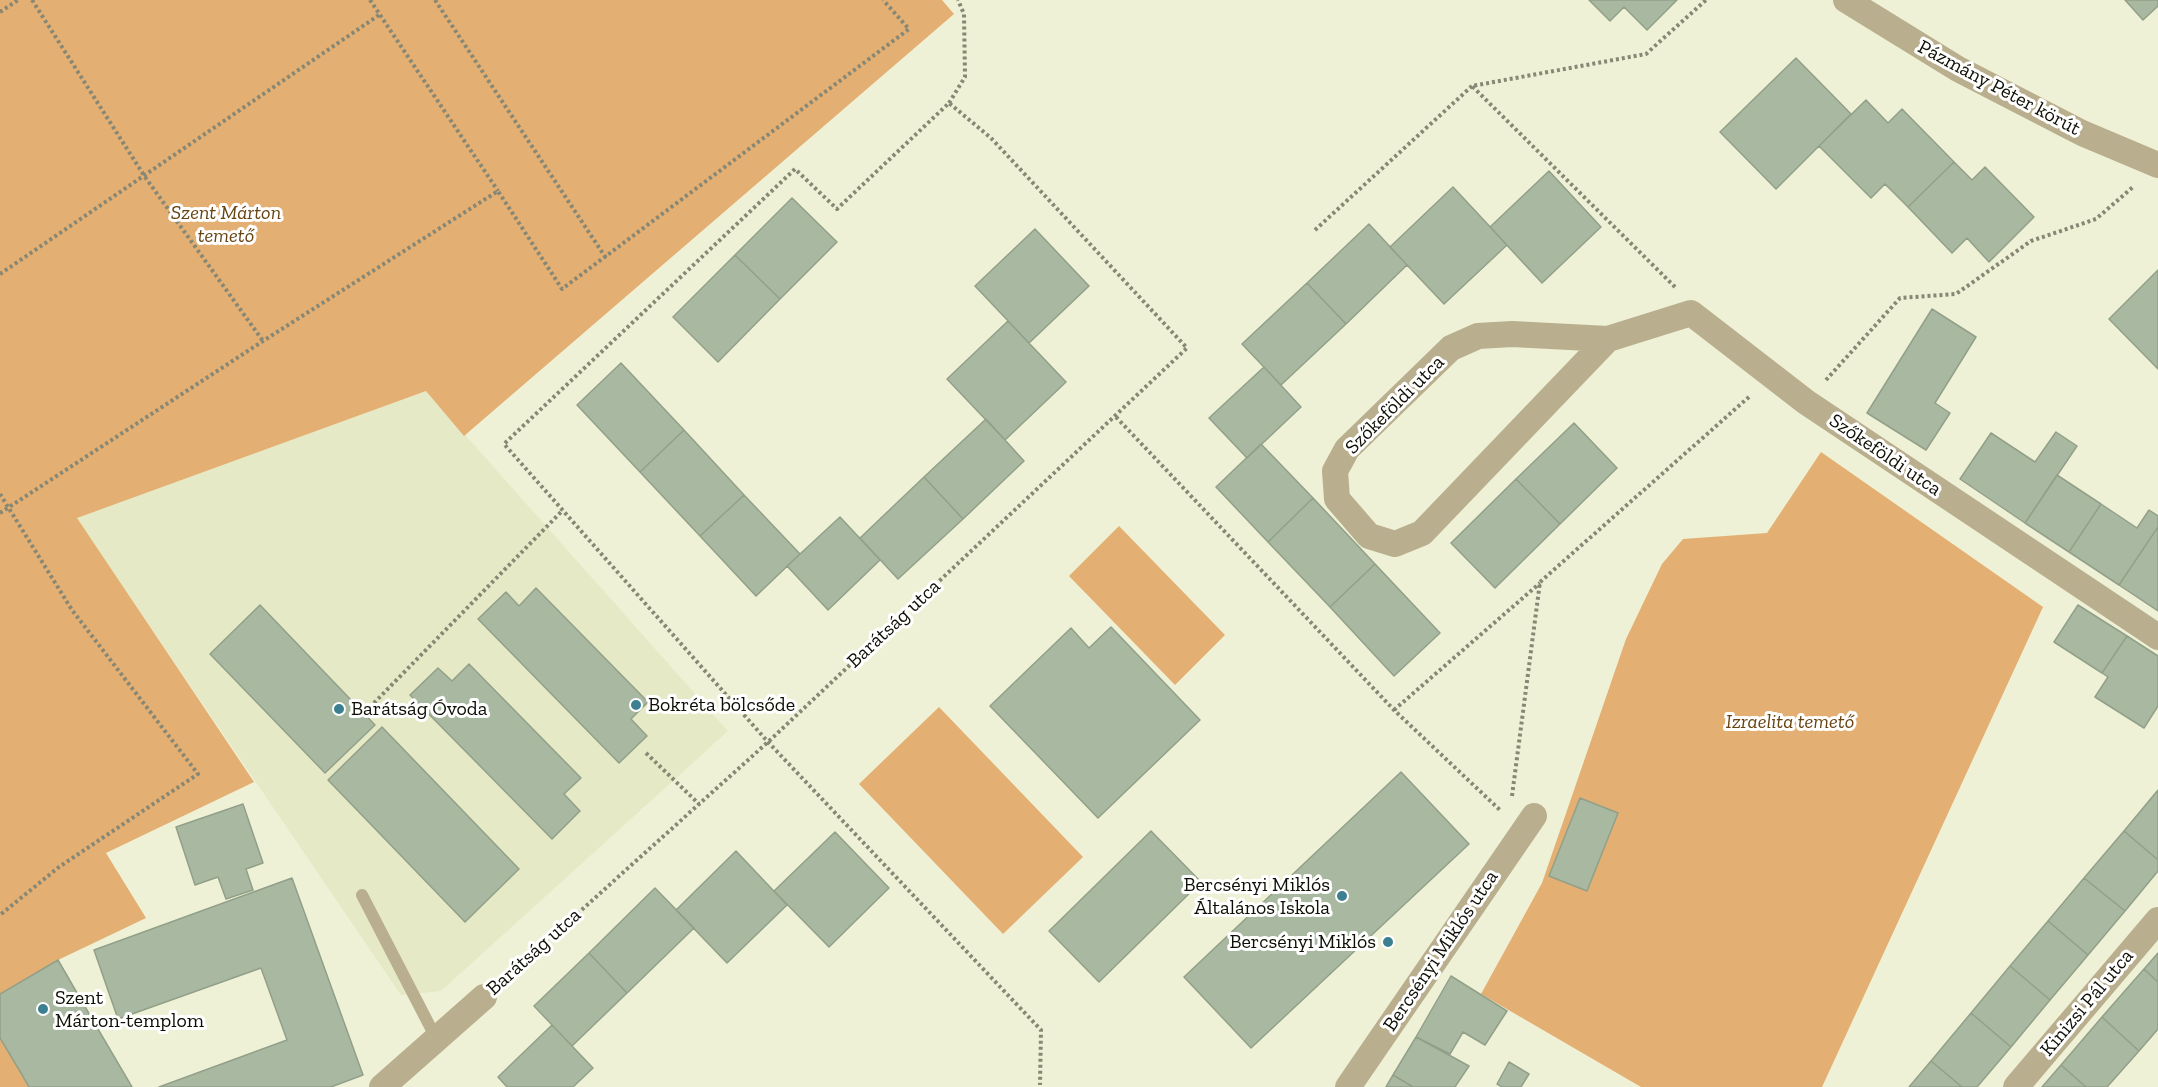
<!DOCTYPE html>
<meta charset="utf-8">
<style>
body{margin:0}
canvas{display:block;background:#eef1d5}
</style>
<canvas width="2158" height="1087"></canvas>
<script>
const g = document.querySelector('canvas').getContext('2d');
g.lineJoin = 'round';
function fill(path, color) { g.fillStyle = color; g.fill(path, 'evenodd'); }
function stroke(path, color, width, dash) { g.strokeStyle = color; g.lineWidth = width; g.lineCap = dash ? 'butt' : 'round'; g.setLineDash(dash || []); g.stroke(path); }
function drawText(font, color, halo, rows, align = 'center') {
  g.font = font + ' "Zilla Slab",serif'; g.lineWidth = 6; g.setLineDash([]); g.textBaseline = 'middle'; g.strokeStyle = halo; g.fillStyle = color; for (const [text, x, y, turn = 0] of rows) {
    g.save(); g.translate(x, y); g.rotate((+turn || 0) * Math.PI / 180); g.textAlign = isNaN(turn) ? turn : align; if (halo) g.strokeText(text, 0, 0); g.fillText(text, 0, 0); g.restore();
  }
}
const built = new Path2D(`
 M426 391 728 731 441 991 401 995 76 518Z`);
const green = new Path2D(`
 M0 0H942L954 14 464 436 426 391 77 518 254 782 106 853 146 918 58 960 0 994Z
 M1821 452 2043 607 1822 1087H1641L1481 994 1542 883 1626 639 1662 564 1683 539 1767 533Z
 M1119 526 1225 635 1175 685 1069 576Z
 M939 707 1083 857 1003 934 859 784Z
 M0 1038 29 1087H0Z`);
const building = new Path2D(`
 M1589 0H1677L1647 30 1624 7 1610 21Z
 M2125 0H2158V6L2143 20Z
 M1796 58 1851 114 1776 189 1720 132Z
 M1866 100 1888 123 1902 109 1954 162 1908 207 1885 184 1871 198 1819 146Z
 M1954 162 1972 180 1985 167 2034 217 1989 262 1967 238 1952 253 1908 207Z
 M1549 171 1601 227 1542 283 1490 227Z
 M1453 187 1507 245 1444 304 1390 247Z
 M792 198 837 242 780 299 735 255Z
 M1369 224 1407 265 1346 324 1307 283Z
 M1035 229 1089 286 1029 343 975 286Z
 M735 255 780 299 718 362 673 317Z
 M2158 270V369L2109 319Z
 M1307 283 1346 324 1281 385 1242 344Z
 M1932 309 1976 337 1935 403 1950 413 1926 450 1867 413Z
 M1008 321 1066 382 1005 440 947 379Z
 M621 363 684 430 640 472 577 405Z
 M1264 367 1301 407 1247 458 1209 418Z
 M986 419 1024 461 963 519 924 477Z
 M1574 423 1617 468 1560 524 1516 479Z
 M684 430 744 495 700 536 640 472Z
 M2056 432 2077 446 2025 523 1960 479 1991 433 2035 462Z
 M1261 444 1313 498 1268 542 1216 487Z
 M2057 475 2101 504 2069 552 2025 523Z
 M924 477 963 519 898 579 860 538Z
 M1516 479 1560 524 1495 588 1451 543Z
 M744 495 800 554 756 596 700 536Z
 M1313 498 1375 564 1330 607 1268 542Z
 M2101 504 2137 528 2149 510 2158 516V527L2119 585 2069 552Z
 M840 517 880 560 828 610 787 566Z
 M2158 527V611L2119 585Z
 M1375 564 1440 633 1394 676 1330 607Z
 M536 588 648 702 631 719 647 736 619 763 478 619 506 592 519 606Z
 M260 605 375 725 325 773 210 654Z
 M2078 605 2127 636 2102 673 2054 642Z
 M1111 627 1200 720 1098 818 990 706 1071 628 1089 648Z
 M2127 636 2158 656V706L2144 728 2095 697 2108 677 2102 673Z
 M469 664 581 778 564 794 580 811 552 839 410 695 438 668 452 681Z
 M382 727 519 869 465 922 328 780Z
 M1401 772 1469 844 1251 1048 1184 977Z
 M2158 790V860L2124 831Z
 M1580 798 1618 813 1587 891 1549 876Z
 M243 804 263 863 246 869 253 890 226 899 218 877 195 885 176 827Z
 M1151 831 1201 882 1099 982 1049 931Z
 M2124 831 2158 860V871L2125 911 2084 878Z
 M835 832 889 888 829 947 774 891Z
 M736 851 787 905 727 963 676 910Z
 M292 878 363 1075 331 1087H159L287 1040 261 968 118 1019 94 950Z
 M2084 878 2125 911 2088 955 2048 921Z
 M655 888 694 928 627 993 589 953Z
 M2048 921 2088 955 2050 1000 2010 966Z
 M589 953 627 993 572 1046 534 1006Z
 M2158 953V982L2144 969Z
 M58 960 95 1024 132 1087H29L18 1068 0 1038V994Z
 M2010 966 2050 1000 2011 1047 1971 1013Z
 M2144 969 2158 982V1029L2139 1051 2102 1017Z
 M1451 976 1507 1011 1485 1045 1463 1032 1450 1054 1416 1037Z
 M1971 1013 2011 1047 1977 1087H1962L1931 1061Z
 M2102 1017 2139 1051 2107 1087H2086L2061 1065Z
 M552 1025 593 1068 573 1087H507L498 1077Z
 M1416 1037 1469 1066 1455 1087H1413L1393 1075Z
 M1931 1061 1962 1087H1909Z
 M1509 1062 1529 1074 1521 1087H1502L1497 1084Z
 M2061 1065 2086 1087H2042Z
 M1393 1075 1413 1087H1386Z`);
const path = new Path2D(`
 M32 0 145 177 263 341
 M370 0 498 191
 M435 0 606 258
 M0 12 18 0
 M949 103 965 77 964 14 958 0
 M1315 230 1472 86
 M0 274 379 15
 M1675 287 1472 86 1646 54 1706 0
 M1826 380 1900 298 1956 294 2031 241 2096 219 2133 187
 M1116 417 1394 710 1501 811
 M0 494 72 610 198 774 59 867 0 915
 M0 513 263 341 498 191 562 289 909 29 883 0
 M374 703 563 510
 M1394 710 1540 583
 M646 753 699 804
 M1512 796 1540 582 1750 396
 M506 978 768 742 1187 348 991 138 949 103 837 209 795 169 504 444 768 742 1041 1030 1040 1085`);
const service = new Path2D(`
 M362 895 437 1040`);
const minor = new Path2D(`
 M1846 0 1958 69 2082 133 2158 165
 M1608 339 1422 533 1395 544 1369 536 1337 499 1335 471 1347 449 1451 348 1478 336 1512 334 1608 339 1691 313 1806 402 2158 637
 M382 1087 484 997
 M1348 1087 1534 816
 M2016 1087 2158 920`);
const markers = [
 [636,705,6,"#3c7f90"],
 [339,709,6,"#3c7f90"],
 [1342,896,6,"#3c7f90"],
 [1388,942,6,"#3c7f90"],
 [43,1009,6,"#3c7f90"]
];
const streetNames = [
 ["Pázmány Péter körút",1999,88,28],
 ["Szőkeföldi utca",1395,405,-45],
 ["Szőkeföldi utca",1885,455,34],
 ["Barátság utca",894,624,-43],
 ["Bercsényi Miklós utca",1441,951,-56],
 ["Barátság utca",534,952,-42],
 ["Kinizsi Pál utca",2087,1003,-50]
];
const parkNames = [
 ["Szent Márton",226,213],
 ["temető",226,236],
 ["Izraelita temető",1790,722]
];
const poiNames = [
 ["Bokréta bölcsőde",648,705],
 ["Barátság Óvoda",351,709],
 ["Bercsényi Miklós",1330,885,"right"],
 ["Általános Iskola",1330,908,"right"],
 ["Bercsényi Miklós",1376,942,"right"],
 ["Szent",55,998],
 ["Márton-templom",55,1021]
];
fill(built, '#e6e9c5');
fill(green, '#e4af72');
fill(building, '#a9b8a0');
stroke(building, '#92a089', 1.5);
stroke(path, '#868774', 4, [3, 3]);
stroke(service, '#b9ae8e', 12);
stroke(minor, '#b9ae8e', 26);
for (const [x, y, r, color] of markers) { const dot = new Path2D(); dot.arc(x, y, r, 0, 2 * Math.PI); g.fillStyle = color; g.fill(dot); stroke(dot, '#fff', 2); }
drawText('20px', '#0e0e05', '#fff', streetNames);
drawText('italic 20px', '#664311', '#fff', parkNames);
drawText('20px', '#0e0e05', '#fff', poiNames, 'left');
</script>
